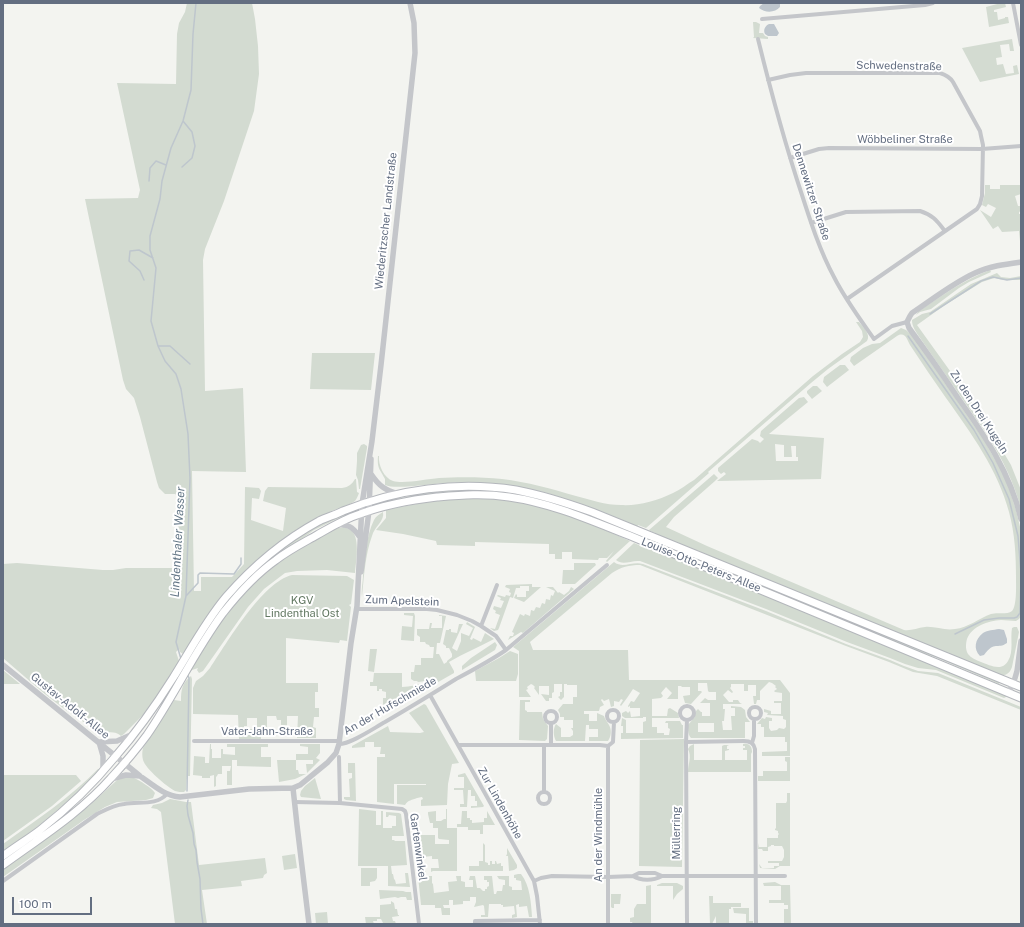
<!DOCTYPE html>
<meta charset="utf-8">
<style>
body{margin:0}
#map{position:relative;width:1024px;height:927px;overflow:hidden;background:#f3f4f0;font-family:"Public Sans",sans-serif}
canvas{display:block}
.frame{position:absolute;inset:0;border:4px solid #636e81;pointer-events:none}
.scale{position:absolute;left:12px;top:897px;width:80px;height:18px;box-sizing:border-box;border:2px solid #636e81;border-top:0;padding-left:5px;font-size:12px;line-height:14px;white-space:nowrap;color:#636e81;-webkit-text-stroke:3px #fff;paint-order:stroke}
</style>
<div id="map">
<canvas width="1024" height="927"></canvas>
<div class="frame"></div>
<div class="scale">100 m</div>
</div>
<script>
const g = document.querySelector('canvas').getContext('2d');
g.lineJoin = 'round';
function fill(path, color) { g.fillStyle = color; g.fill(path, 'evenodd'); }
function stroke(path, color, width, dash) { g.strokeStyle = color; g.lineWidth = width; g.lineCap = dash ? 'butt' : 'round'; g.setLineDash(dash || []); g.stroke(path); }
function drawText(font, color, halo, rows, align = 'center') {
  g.font = font + ' "Public Sans",sans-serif'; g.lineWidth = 4; g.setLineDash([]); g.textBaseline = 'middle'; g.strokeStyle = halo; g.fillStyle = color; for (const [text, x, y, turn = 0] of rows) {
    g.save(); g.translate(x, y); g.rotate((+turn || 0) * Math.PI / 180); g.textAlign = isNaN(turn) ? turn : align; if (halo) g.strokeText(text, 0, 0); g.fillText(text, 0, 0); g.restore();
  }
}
const green = new Path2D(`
 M187 3H252L255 19 258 46 259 74 254 111 224 201 205 249 203 260 205 391 243 388 246 472 192 471 194 591H201V577H232L244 564 245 487 259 488 261 491 259 499 252 498 251 520 283 531 286 508 263 501 265 491 268 487 342 488C349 487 352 484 355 479H356L357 492 359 493C358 496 357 498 355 501 348 506 338 508 330 512 321 516 314 520 306 525 251 558 216 600 183 654L180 652 179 649 176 652 179 661 151 705 145 713 124 734 121 736C116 731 111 733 104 732 99 731 94 729 90 726 58 707 31 682 3 658V564L17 563 103 570H113L126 568H177L179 497 175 494H165L159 488 157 482 140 417 134 398 126 389 123 380 85 199 138 198 140 190 117 83 176 84 177 34 179 23 185 12Z
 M1001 3H1005L1006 7 994 10V12H997L998 20 1005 18V17H1008L1009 23 989 27 986 7Z
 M753 22H756L760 24 759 33H763L765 36 768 37V39L753 38 754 37Z
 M1012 39 1014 51H1010L1009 44 1000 45 1002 57 996 58 997 65 1003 64 1006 74 1014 73 1013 66 1017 65 1019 74 980 82 962 48Z
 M985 185H990V189H1000V185H1021V194L1015 196 1018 206H1021V211L1019 212V214H1020L1021 217V241H1020L1019 231 1002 232 998 226 993 229 980 210 991 217 996 208 988 204 986 207 982 205 985 193Z
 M990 270 991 272 969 282 959 288 931 309 920 312 916 315 919 311C943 295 963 280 990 270Z
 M997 273 1001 277 1010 278 1021 276V280H1003L995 278 991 279 982 282 945 305 917 325 958 382 985 421 1011 465 1021 490V509C1014 482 1002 459 988 436L918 335C915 330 912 326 912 320L922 314 930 312 971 284Z
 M856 322H859C863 327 871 334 867 341L828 369 811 383 708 472 709 473 646 528 638 525 637 527C590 508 545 488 494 484 479 483 464 482 448 483 434 483 396 490 385 485V479C380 469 377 469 378 456H379C378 465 384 478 393 481 404 484 427 479 439 478 458 477 483 477 502 479 527 482 552 489 576 496 591 500 605 505 621 505 638 506 657 501 673 493 680 490 687 484 694 480L813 376 842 354 860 342 863 337 862 331Z
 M901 328 906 330 912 335 984 440 1006 479 1016 510 1021 531V616L1019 619 1016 621C1011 621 1006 620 1001 620 988 621 972 626 967 639 966 643 965 649 968 654 971 658 976 660 981 662 989 665 1002 672 1008 661 1014 651 1010 639 1012 628L1014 627H1017L1019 632 1012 667C1010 673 1006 676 1000 675L930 646 907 638 655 534V533L650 531 649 530 714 474 718 478 715 481 674 517 666 527 707 546 904 630C911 631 917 628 925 627 935 626 945 631 955 629 968 628 979 618 991 614 997 612 1007 615 1012 611 1017 606 1016 585 1016 578 1016 556 1015 534 1009 512 998 470 971 433 946 398 934 381 922 363 910 345 907 339 905 331 897 336L854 366 850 361 851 357 863 348 872 344 880 343Z
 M312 353H375L371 390 310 389Z
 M840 365H845L849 370 827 387 823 382 824 377Z
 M813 386H817L822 391 812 399 807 393V391Z
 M804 397 808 402 769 434 824 438 821 479 717 481 726 474 724 472 721 474 718 471V468L752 439 758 441 760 443 764 439 760 436 761 431 799 398ZM775 444 784 445V457H792L791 446H796V457H798V461H776Z
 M364 444 367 446V448L360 489H359L358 480 356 475 357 461V453L361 445Z
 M458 489 496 490 528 495 575 509 637 534 636 535C582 513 528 489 469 491 440 492 412 499 384 504V502L439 490Z
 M462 497C489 496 518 500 544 507 574 516 601 528 630 541L607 562 606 561 614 551 607 558H599L598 560 572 559V552H562V559H555V554H549V544L475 542V546L437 545 436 541 403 534 376 530 386 518V510L389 509 427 502Z
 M353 511 314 530 299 541 277 555 258 571 185 665V664C195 648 205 631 216 615 247 571 301 527 353 511Z
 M383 512C385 521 374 527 372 536 365 555 364 577 362 597 361 590 363 582 363 575 365 558 366 536 374 520 376 516 380 514 383 512Z
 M344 527C346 528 350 529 352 531 360 539 356 562 355 573L327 570 297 571 285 573 264 589 248 607 203 671 199 673 197 670 198 668 192 670 189 674 188 672C212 634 236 596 272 567 283 558 295 551 308 544 318 538 332 528 344 527Z
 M644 537 906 644 1000 681 999 684 935 657 925 654 643 539Z
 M634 543 641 546 642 544 1007 695 1006 697 1004 698 936 670 918 668 905 664 890 658 847 642 766 609 640 561C631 560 623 566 616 560Z
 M614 562C623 569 632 561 643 564L766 611 846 644 890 660 904 666 918 671 938 673 1021 707V710L937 676 913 672 889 662 846 646 640 565C629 565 621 567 612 573L530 642 533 650H628L629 680H780L790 693V756H762V752L787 751V742H785V737H764V727H761V724H757L762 718 765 719 766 717 772 718V721H769V728L771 731 777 730 779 728 784 729 786 727V720L783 719V716L767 715 768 713 764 712V709L771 711V714H781V703H774V701H782V693L775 692 774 691 777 689 775 687 776 686 772 683 769 682 760 691V700H757L756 704H754L753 696H756V685H748V691H744V684H731V687L730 688 733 692 732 693 728 690 723 695 729 702H733V700H738L740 703 742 704H723V709H725L724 721H722L723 730H732L731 716H735V708H731V706L741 707 745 710 746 717 750 722H745V738H691C688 735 688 729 688 725L694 718 696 711 698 709 701 712H702V716H710V703H700L705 698 708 700H716V692H709L708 691 707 683H698V691H701L702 692 691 704 685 703 683 696 690 695V687H682L681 686H678V699H667L672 693 666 687 661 693 663 696 661 698 652 699V716H667L668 709 670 708 678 713 679 718H652V727H657V733H664V735H669L670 729 668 728V723H665L666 721H680L682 725H683V738L621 739V733H623V726H621L622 718 626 720V733H643V722L646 721V717H643V718H625L622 716V713L626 711 628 713 630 711 631 717 640 716V708H630V706L628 707V706L631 701 634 702 640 693 633 689 627 698 621 706 620 705 623 700 621 699 619 702 614 701V706L611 707 609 699 604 701 602 699 601 700 604 705 600 707 599 711H584V714H589V721H597V713L604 716C605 720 607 721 609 725 612 730 611 737 608 741H589V737H598V729H589V725H586L585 741H556C553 736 553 728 556 724L561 728V737H570L573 735V731L571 728H573V720H564V717H560V714L558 710 563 704H573V697H577V685H567V684H564V697L561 700 558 697 560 696V692H562V684H554V692L552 693V698H549V701H546L541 694 549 695V686H539V695L534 688 535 687 533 685 531 684 527 687 528 689 526 690 531 697H519V651L513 647ZM698 723H714V732H698Z
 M574 563H595L596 565 575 584H562L563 570H574Z
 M292 575 347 576 354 580 351 604 349 605 351 607 347 641 340 640 339 643 286 638V683H318V692H315V708H319V717H314L313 727 316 728V738H297L298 716H287V725H281V720H277L276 716H267V727H259V735H261V739H239L238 715 193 714V688L196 681 203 676 210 668C227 643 262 582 292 575ZM247 718H257V729H244V726H247Z
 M532 584V587H541L524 602 514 598 516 594 517 595V597H526V591H529V586H520V588H516L513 598 510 597 499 628 498 630 494 631 490 628 495 629 500 615 495 613 496 611 493 609 494 606 501 608 504 601 500 600 501 598 497 596 498 595 505 597 506 595 510 596 511 593 509 592 510 589 505 587 506 585Z
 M546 587H553L558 593 559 592 564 595 569 591 571 587 574 589 523 633 521 632 508 640 510 636H513L514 633 512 632 520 614 524 616 525 614 530 616 531 610 534 611 536 607 540 608 542 603 545 604 546 599 550 600 551 595 553 596 555 591Z
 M404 613H414L415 616 414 641 401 640 402 626 412 627 413 616 404 615Z
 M439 615 446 616 440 643H437L436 654H439L444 664 447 662V661L452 657V654L449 648H446V646L443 644 446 630H449V629H451V632L457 633 459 624H463L452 648 457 651 461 641V633L469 636 473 628 466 624 467 622 475 627 470 639 472 640 473 638 481 642 485 633 494 639C479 647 464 653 449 662L454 671V673L391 709 390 708 386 710 383 705V698H386V692L382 691V689H379V691H377V686H370V682H373L374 673H402V687C411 687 417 684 425 683L426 681 418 682 417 681H414L411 679V672H414L415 665H421V658H433L434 647H430L429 645 426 644 425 642H420V637L417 635V629H429L430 623H432L431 628H442V616H439Z
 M495 642 497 645 495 650 462 670V666L471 658Z
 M370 649H377L374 672 368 671Z
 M510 651 518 654V674L516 681H476L475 671 499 658Z
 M3 670 20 684H3Z
 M191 676 192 679 190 776H187L186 790 184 792C181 792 178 792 175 791 167 787 145 768 143 760 142 756 142 752 143 748L174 700 181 701C181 690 182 683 191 676Z
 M520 700H530V702H525V710L527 711V712H542L543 719 548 726 547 739 545 741 519 740Z
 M424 704 426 705 459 763 452 764 448 784 447 805 421 806V800L423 799 422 797C420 797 419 798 417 798 412 800 408 800 405 805L397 804V785H426V784H394V804L377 802V757H385V754H380L381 747H374V742H365V747L352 748V746L388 726 390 732 420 733 424 732 409 713Z
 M684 739 682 867 639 866 640 740Z
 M210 744H211V749H212V758H221V749H223V754L235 755V747H227V744H268V747H261V757H271V767L237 766V760H232V785H227V771H230L231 766H222V774H218L217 776 216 777V786L214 787V775L210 776V778H202V776L193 775 194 756 205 757V763H209Z
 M300 744H320V753L316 758 320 760 307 773 306 764H313V760H296V770H298L299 774H306L295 779 279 782 277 760H296V754H308V747L300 746Z
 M694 744V760H722V746L724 745H729L727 746V749H729V750L725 751V760H747V750H743V748H745V746H743V744C749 743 752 746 752 752L751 754V772H688C688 764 692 757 688 749L690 746Z
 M785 757H790V781H758V776H763V771H787V762L785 761Z
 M348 763H355L356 801 346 800 344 799V797H350L349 779 352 778V773H348Z
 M98 769H99C95 778 87 784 80 790 55 814 31 832 3 852V844C35 821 71 797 98 769Z
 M465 773 484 806 483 807 471 808V806H477V801H475V796H471V790H468L467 807H460V804H464L463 790H454V788H464V777H458V775Z
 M3 775H76L81 781 52 806 3 841Z
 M120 778C124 778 130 777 134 778 139 780 152 788 155 793L153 798 146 800 117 802 105 807 84 820 3 877V868L89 806 116 781Z
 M315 778 321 799 301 797 300 795 301 791 305 786Z
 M787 793H790V866H780L775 869 760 868 759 864 762 868H774V866H779V863H768V861H782L784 857V850L782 846H774V845H771V846L768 847V851H763L762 849H758L759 843V847H767V838H778V835L779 834 778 833V831L775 830V829L776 828V803H786L787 801Z
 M170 799 186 802H191L199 865 265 858 267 873 264 875 263 878 241 881 242 886 202 890 207 924H175L161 812 157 809 151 808 153 805 162 803Z
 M359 809 376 811V825H381V811H383V828H392V826H396V816L389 815 388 817H386V812L399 813 401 814 404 836H392V840H394L395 841H405L407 865 391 866 392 874H393L394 879 395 880 396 884 406 883 405 873H408L410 887 388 886V866H358Z
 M446 809H447V828H457V871H433L431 872V868H439L438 859H432V856L423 857 424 868H425L426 872H421L419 871 415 835H435V844H449V840L439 839 438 838V828H433V823H430L428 814V812L436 811V821H441L444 819H446Z
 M462 811H467V818H470V820H472V823L484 822V818H487V811L495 825H483V834H480V830H468V827H457V824H461Z
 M483 843 485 845V862L488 863V865H490V861H492V864H495V861H496L497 864 501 863V866H503V871H469V866H479V861H483Z
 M507 848 517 865V868L514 870 509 871 508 856H506L507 854Z
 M295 854 297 868 284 870 282 856Z
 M361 868H377V878L375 881 370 882V886H361Z
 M518 874H521C530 885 531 903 532 917H529L527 906 519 907V904L516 905 517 917 512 918V915L515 914 514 906 503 907V905H501V904H489L488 917H481V915H485L484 906 483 905 474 907 476 902V897H470V901H463V904L453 905V900H449V905H443L444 908H450V915H442L441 908H435V905H421L418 876H432V883L433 884 434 893 449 891 448 882 457 881 456 876H461V881L465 882V887H473V880H469L470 876H475L477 888H480L483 891H485V889H487V887L489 886V882H487V880H484V876H492L494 894H496L497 891H502L503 885H505V880L499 879 497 876H509V886L512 887V890H522L521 881 516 880V878H514V875Z
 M775 882 781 885H790L791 924H784V909H788V905H784V903H769V900H781V886H764L763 883Z
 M662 883H677L683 886V889L677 894 673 900V886H657V885Z
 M651 885V924H633L632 922H630V918L634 917V909L637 904H646V886Z
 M379 890 403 891 406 892H411L412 900H407L406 897H401L398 898 395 897 380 899Z
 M611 894H621L620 904H614V908H612L611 907Z
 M709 896H713V903H741V907H731V909H729V924H716V916L712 924H710Z
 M391 901 394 903 395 909H397L398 915H399V916L392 917 393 921H395L396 924H388L387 923H383L381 919H377V921H373L374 924H366L365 917H380V905L391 904Z
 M733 908H749V921H753V923H746V914L734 913Z
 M327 912 328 924H316L315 913Z`);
const water = new Path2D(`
 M764 3H780V7C775 13 765 13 759 8L760 6Z
 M769 24H774L779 33 777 36H768L765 34C763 30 765 26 769 24Z
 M999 629 1004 630 1007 639V643C997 650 995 640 984 655L980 656C973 649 975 639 983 633 988 630 993 630 999 629Z`);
const stream = new Path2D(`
 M182 167 192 158 195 146 192 132 183 121
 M149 181 150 168 156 161 166 165
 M144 280 140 271 129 261 130 251 139 250 153 258
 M930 314 981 281 993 277 1007 280 1021 278
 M908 336 974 430 993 463 1009 499 1018 536 1021 573
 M158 346H170L190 364
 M186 596 198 583V575L200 573 234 574 241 564V558
 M955 634 984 620 999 618H1014L1017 617 1020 613 1021 579
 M181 659 176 642 186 596 190 478 188 434 181 389 176 374 165 361 158 346 151 321 156 268 150 250V236L160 199 162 181 171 148 183 121 191 90 193 34 196 3
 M187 673 189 678 187 791
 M188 800 187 806 188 815 193 833 194 844 196 850 197 862 200 879 201 909 203 924`);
const minor = new Path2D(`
 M1013 3 1021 45
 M762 19 925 5 933 3
 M758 39C771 92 785 144 802 195 811 223 820 251 834 277 845 299 860 319 874 339L892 326 907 322
 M768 80 790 75 806 73H940C946 75 950 77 953 82L980 131 981 136 983 145 982 196 980 204 977 209 847 299
 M790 158 819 149 829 148 982 149 1021 146
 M811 223 846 212 920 211C933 215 937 221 945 231
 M356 609H427L437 610 457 615 472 621 481 626 496 636 506 650
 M481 626 497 585
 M430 695 534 881 537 896 540 924
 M680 713a7 7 0 1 1 14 0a7 7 0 1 1-14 0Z
 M749 713a6 6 0 1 1 12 0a6 6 0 1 1-12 0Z
 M607 716a6 6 0 1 1 12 0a6 6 0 1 1-12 0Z
 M545 717a6 6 0 1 1 12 0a6 6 0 1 1-12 0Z
 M551 723V745
 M194 741H339
 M686 742 687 720
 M752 743 754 736V719
 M339 744C351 744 374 728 385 722 409 708 432 694 456 679 473 670 490 661 506 650L607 565
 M458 745H600L608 746
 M339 757 340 803
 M544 791V745
 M538 798a6 6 0 1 1 12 0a6 6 0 1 1-12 0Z
 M295 802 340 803 402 809 405 811 406 814 419 924
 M633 876C641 881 653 881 662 876H785
 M3 881 97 814C105 810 114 805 124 804 139 801 156 806 167 794
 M534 881 541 878 552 876 608 877 633 876 639 873H655L662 876
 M475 924V921L540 920
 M608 924V746L613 742 614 722
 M687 924 686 742 744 741C750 741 754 743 755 749L756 924`);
const tertiary = new Path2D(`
 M1021 262C1006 264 990 266 975 273 953 283 933 299 912 313L910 316 907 322 909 328C926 351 942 374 958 398 985 436 1010 472 1021 519
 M371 474C379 486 385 490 398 494
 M337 524C348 525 352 526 359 536
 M361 572 369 511 371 459
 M3 665 140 776C153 785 165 796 180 797L249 789 293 788 300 785 328 762 336 753 339 744 351 643 357 606 362 504 372 441 381 365 415 53 414 23 410 3
 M1009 693 1015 678 1017 671 1021 641
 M99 742 117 741 133 734
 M99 742 103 756V771
 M111 779 126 775 140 776
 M293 788 297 825 309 924`);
const primary = new Path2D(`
 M3 856C15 847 28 839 40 830 67 809 93 784 115 757 136 733 156 705 173 678 190 651 205 622 226 597 252 567 284 540 319 521 327 517 335 515 343 511 397 489 458 481 516 490 542 495 567 503 592 512L1021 687
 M3 865C40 838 80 813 111 778 124 764 136 750 147 735 174 696 194 652 223 613 238 594 256 574 276 560 289 550 303 543 317 535 331 527 344 519 360 514 384 505 411 500 437 497 461 495 484 493 509 497 552 503 592 521 633 537L1021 698`);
const streetNames = [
 ["Schwedenstraße",899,66,1],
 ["Wöbbeliner Straße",905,140],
 ["Dennewitzer Straße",811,192,72],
 ["Wiederitzscher Landstraße",386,221,-84],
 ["Zu den Drei Kugeln",979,412,57],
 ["Louise-Otto-Peters-Allee",701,565,22],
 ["Zum Apelstein",402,601,2],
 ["Gustav-Adolf-Allee",70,706,39],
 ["An der Hufschmiede",390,706,-30],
 ["Vater-Jahn-Straße",267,732],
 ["Zur Lindenhöhe",500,803,61],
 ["Müllerring",677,833,-90],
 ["An der Windmühle",599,835,-90],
 ["Gartenwinkel",418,847,82]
];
const parkNames = [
 ["KGV",302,601],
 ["Lindenthal Ost",302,614]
];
const waterNames = [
 ["Lindenthaler Wasser",178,542,-87]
];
fill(green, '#d3dbd1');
fill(water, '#bec6cd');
stroke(stream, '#bec6cd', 1.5);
stroke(primary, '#b4b7bc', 9);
stroke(minor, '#c4c6ca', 4);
stroke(tertiary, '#c4c6ca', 5.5);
stroke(primary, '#fff', 7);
drawText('11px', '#636e81', '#fff', streetNames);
drawText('11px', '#627862', '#fff', parkNames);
drawText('italic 12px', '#637686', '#fff', waterNames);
</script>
